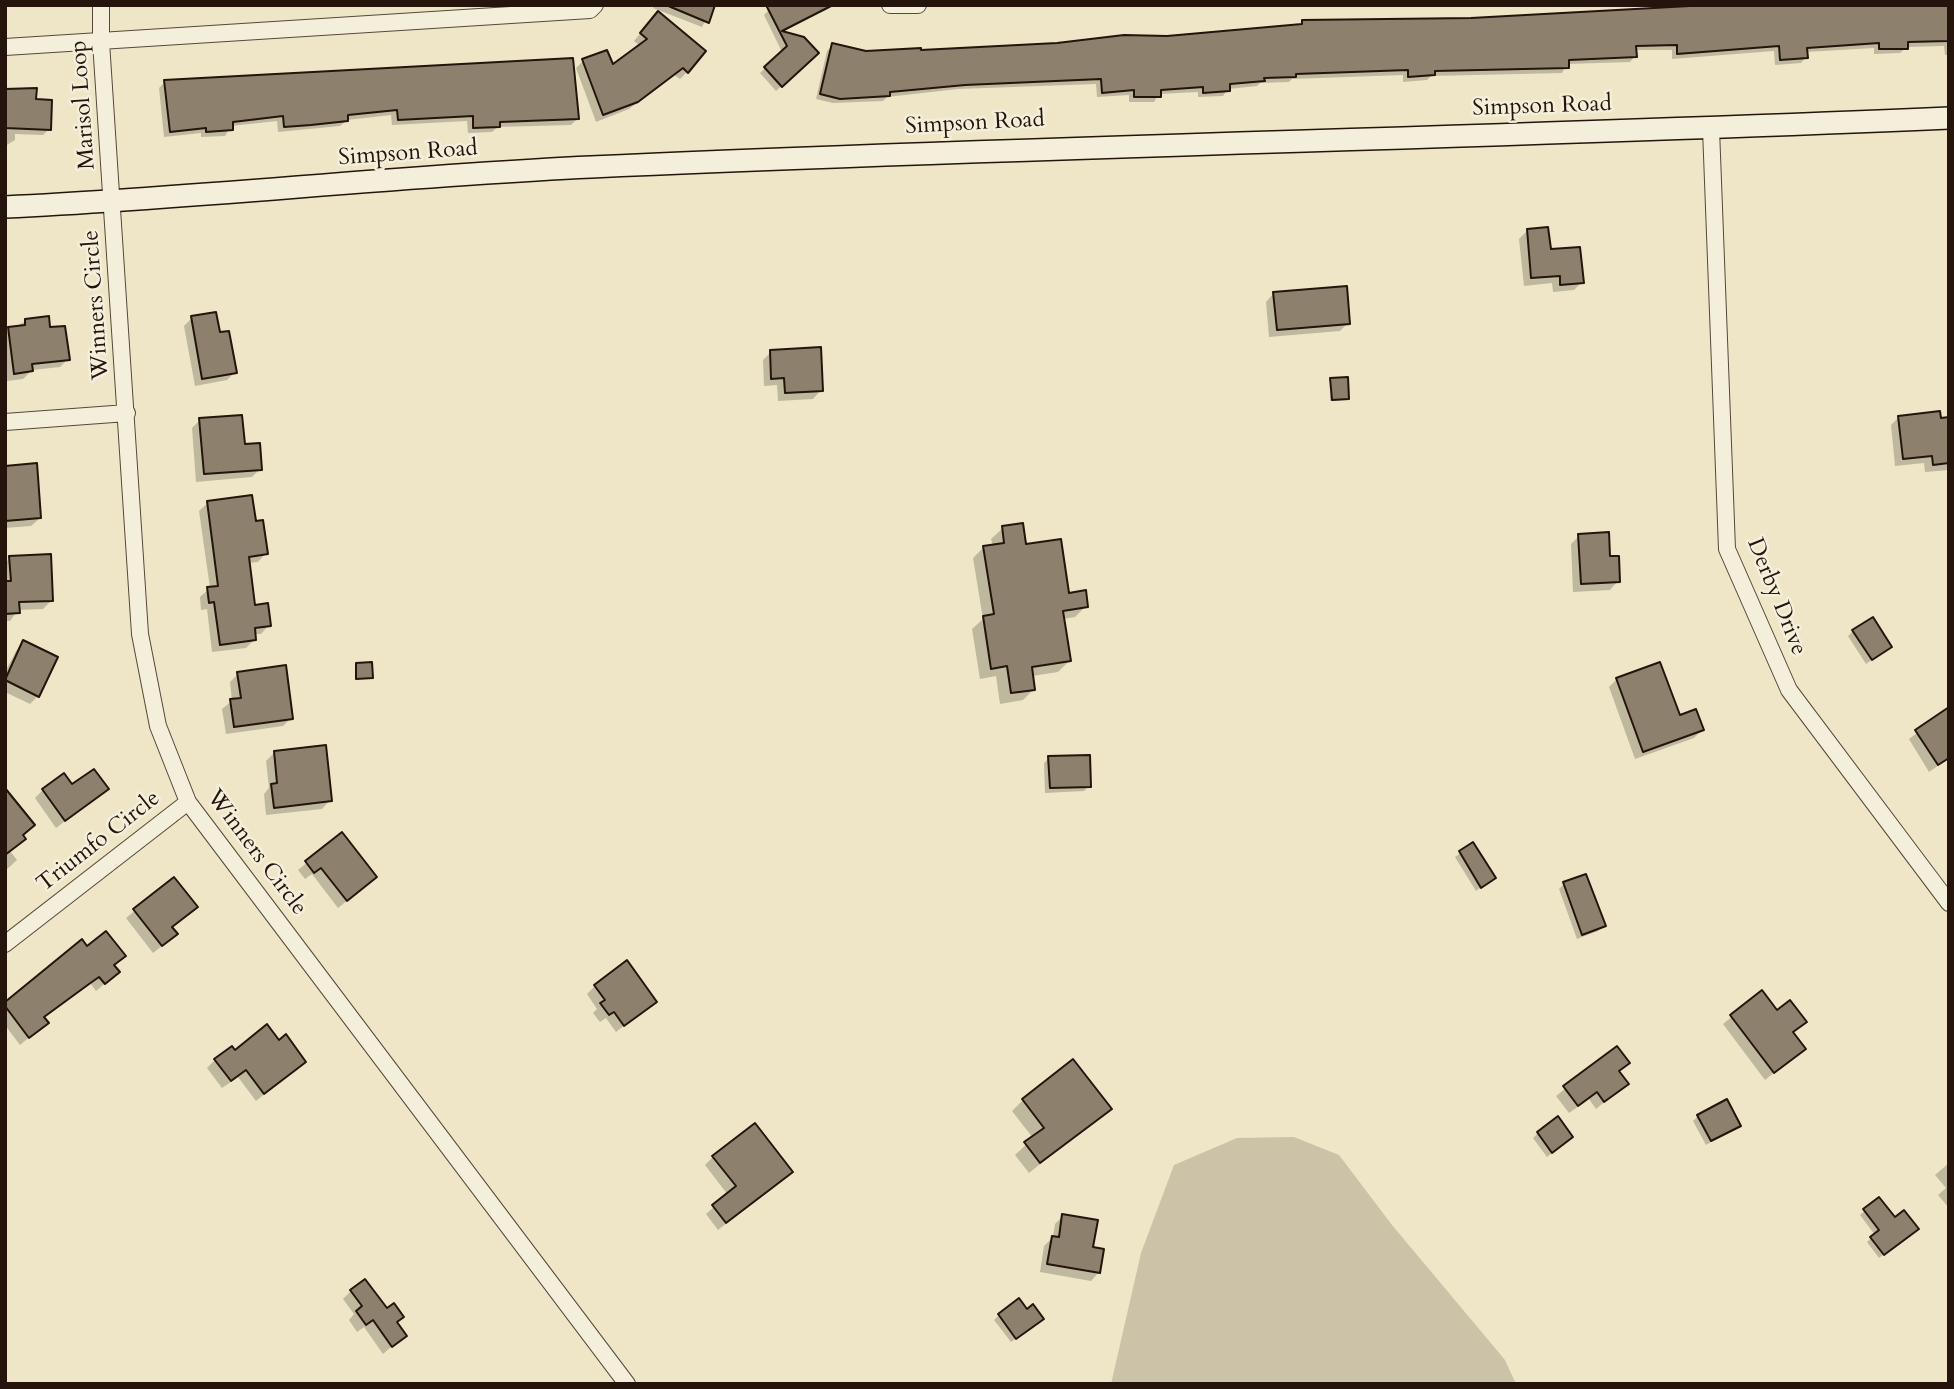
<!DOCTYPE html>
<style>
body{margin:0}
#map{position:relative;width:1954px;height:1389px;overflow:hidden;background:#eee6c7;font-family:Cardo,serif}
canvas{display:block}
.frame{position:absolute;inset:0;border:7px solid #24140b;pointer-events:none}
</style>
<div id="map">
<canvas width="1954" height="1389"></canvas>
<div class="frame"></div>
</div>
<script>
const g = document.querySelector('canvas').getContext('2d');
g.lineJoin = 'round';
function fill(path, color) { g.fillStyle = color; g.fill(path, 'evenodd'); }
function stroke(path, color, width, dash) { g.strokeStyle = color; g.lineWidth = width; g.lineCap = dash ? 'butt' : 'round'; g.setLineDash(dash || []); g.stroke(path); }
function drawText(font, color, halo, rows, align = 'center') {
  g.font = font + ' Cardo,serif'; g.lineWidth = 5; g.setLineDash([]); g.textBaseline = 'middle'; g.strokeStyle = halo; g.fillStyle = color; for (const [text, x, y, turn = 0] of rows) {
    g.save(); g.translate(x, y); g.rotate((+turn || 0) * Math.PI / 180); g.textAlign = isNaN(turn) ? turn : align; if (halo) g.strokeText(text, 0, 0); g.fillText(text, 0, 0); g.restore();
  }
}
const green = new Path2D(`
 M1294 1137 1339 1155 1392 1225 1505 1360 1516 1384H1111L1141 1253 1174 1165 1237 1138Z`);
const shadow = new Path2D(`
 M5 5H42L5 7Z
 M654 5H714L702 27 653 8Z
 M1949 5V55H1945L1944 46 1907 47 1900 53 1874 54V48L1806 52V57L1801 63 1775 65 1774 51 1672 59V50H1635V56L1630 62 1567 64 1562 73 1431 76 1427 80 1403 82V75L1292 79 1289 82 1260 83 1257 86 1228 89 1223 96 1198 97V92L1159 94 1154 102H1129V95L1097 97 1096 84 958 89 887 97 883 101 833 103 816 99 827 51 833 45 865 53 920 52 1167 38 1298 26 1303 22Z
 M769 10 814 14 781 33 817 53 776 91 760 73 782 52 764 15Z
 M651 21 687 72 680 79 674 75 629 109 596 122 576 68 583 61 612 67 640 46 634 41Z
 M165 82 577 119 571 125 498 127 492 132 468 133 467 121 392 125 391 115 347 120 340 126 278 132 277 121 231 126 225 136 201 137V133L164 137 159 88Z
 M5 92 34 101 49 129 43 135 15 134V140L5 146Z
 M1527 231 1582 282 1574 290 1553 292 1552 283 1524 286 1519 239Z
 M1274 293 1348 323 1340 331 1269 337 1266 302Z
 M192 318 218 334 235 372 227 380 195 386 184 326Z
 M26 321 49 329 68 359 60 367 32 370 23 379 7 381 5 332Z
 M771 352 821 390 813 399 778 401 777 385 764 386 763 360Z
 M1331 380 1347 398 1345 400 1330 401Z
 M1899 417 1949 419V470L1925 472 1924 463 1895 466 1891 425Z
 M200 420 243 446 260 469 252 477 196 482 192 428Z
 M5 467 40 518 31 526 5 528Z
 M208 503 254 523 266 553 258 562 248 563 253 607 269 625 261 634H254V640L246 648 212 652 207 609 201 610 200 597 210 588 199 511Z
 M1003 528 1068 595 1086 606 1075 617 1063 619 1069 661 1058 672 1032 676 1034 689 1023 700 1000 704 996 676 980 679 972 629 983 619 973 558 984 547 993 546 991 539Z
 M1579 536 1609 558 1618 581 1610 590 1573 592 1571 544Z
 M10 558 51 601 43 609 18 610 10 621H5V563Z
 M1853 631 1890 647 1866 664 1848 636Z
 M24 642 38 696 30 704 5 692V672L16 651Z
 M357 665 371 677 355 680Z
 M238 674 291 718 283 726 226 734 222 709 232 701 230 682Z
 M1617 679 1679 717 1702 730 1694 738 1635 759 1609 687Z
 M1949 709V758L1929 772 1909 739Z
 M274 753 330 800 322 809 266 815 264 794 269 788 266 761Z
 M1049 758 1089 786 1084 791 1045 793 1044 763Z
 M72 787 107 789 56 828 35 798 43 790Z
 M5 799 21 836 10 851 17 860 5 871Z
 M342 834 367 885 338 908 312 874 305 879 298 870Z
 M1473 844 1494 878 1476 891 1455 857Z
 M174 879 188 915 171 928 167 942 153 953 126 918Z
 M1564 884 1603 926 1598 931 1577 939 1559 889Z
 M87 948 123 956 113 966 109 980 96 991 91 984 43 1018 47 1023 20 1045 5 1025V1004Z
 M595 986 655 1001 616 1032 606 1018 600 1022 593 1013 597 1009 587 994Z
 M1761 993 1777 1013 1804 1022 1792 1034 1804 1049 1765 1080 1723 1024Z
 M279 1042 304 1062 256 1101 238 1077 222 1088 207 1068 215 1060 234 1052Z
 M1617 1048 1618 1072 1627 1084 1596 1109 1589 1099 1569 1113 1556 1096Z
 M1023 1100 1109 1109 1029 1173 1015 1155 1033 1138 1012 1111Z
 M1698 1116 1739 1125 1706 1145 1693 1121Z
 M1538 1133 1566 1142 1547 1157 1533 1138Z
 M713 1157 782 1180 718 1230 706 1214 728 1195 705 1165Z
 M1949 1163V1208L1938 1195 1946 1188 1935 1175Z
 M1879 1199 1895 1220 1912 1233 1879 1258 1867 1242 1875 1235 1860 1215Z
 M1063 1216 1091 1248 1099 1272 1091 1281 1040 1272 1044 1246 1053 1237 1055 1224Z
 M351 1291 395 1323 404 1336 383 1354 364 1327 357 1332 349 1320 354 1314 343 1299Z
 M1027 1311 1037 1323 1011 1342 994 1320 999 1315Z`);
const building = new Path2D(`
 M666 5H715L709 23Z
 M766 5H833L782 31 804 37 819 53 782 87 764 67 787 46Z
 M1708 5H1949V41L1908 42V49H1879V43L1807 48 1808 58 1780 60 1779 46 1677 54V45L1636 46 1637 57 1569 60V68L1435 71V75L1408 77V70L1296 74V77L1264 78 1265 81 1230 84V91L1203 93V87L1161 90V97H1134V90L1102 93 1101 79 965 85 890 92V96L840 99 820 94 832 43 866 51 921 48V50L1057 43 1124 35 1167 36 1302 24V20L1471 18Z
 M658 11 706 51 688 73 683 68 638 102 603 115 582 59 607 50 613 64 647 39 640 33Z
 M573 58 579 119 500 122V127L473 128V116L398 120 397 110 348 115V121L311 125 284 127 283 116 233 122V130L206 132V128L170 132 164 80Z
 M37 88 36 99 52 100 51 130 5 128V89Z
 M1548 227 1551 249 1580 247 1584 283 1560 285V276L1531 278 1527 229Z
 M1347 286 1350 324 1277 330 1273 292Z
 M216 312 220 332 229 331 237 373 202 379 191 316Z
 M49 316 50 327 65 326 70 360 32 364 33 371 14 374 8 327 25 325V319Z
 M821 347 823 391 785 393 784 378 771 379 770 350Z
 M1348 377 1349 399 1332 400 1330 378Z
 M1940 411 1941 418 1949 417V463L1933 465 1932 456 1903 459 1898 416Z
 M242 415 245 444 260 443 262 470 204 474 199 418Z
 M37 463 41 518 5 521V466Z
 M252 495 256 521 263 520 268 554 249 557 255 605 268 603 271 626 255 628 256 640 220 645 214 602 209 603 207 587 218 586 207 501Z
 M1023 523 1026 544 1061 539 1069 593 1086 590 1088 607 1063 611 1071 661 1032 667 1035 690 1011 693 1007 666 991 669 983 616 994 614 983 546 1004 543 1002 526Z
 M1609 532 1610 556H1619L1620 582 1581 584 1578 534Z
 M51 554 53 601 19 602 20 613 5 614V581H11L9 556Z
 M1873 617 1892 647 1872 660 1852 630Z
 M23 640 58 657 39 697 5 680Z
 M372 662 373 678 356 679V663Z
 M1660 662 1680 715 1696 709 1704 730 1643 752 1616 678Z
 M286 665 293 719 234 727 230 699 241 698 237 672Z
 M1949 707V758L1938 765 1915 730Z
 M326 745 332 801 274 808 271 784 277 783 274 751Z
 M1090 755 1091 787 1050 788 1048 756Z
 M94 769 109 789 65 821 42 789 64 773 72 784Z
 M5 788 35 825 23 835 26 839 5 855Z
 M342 832 377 877 347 901 321 868 314 873 305 861Z
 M1473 842 1496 878 1481 888 1459 851Z
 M1586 874 1606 926 1582 935 1563 882Z
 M174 877 198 907 172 927 178 934 162 946 133 909Z
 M106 931 126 956 114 965 120 972 105 984 99 977 89 984 44 1017 49 1023 29 1038 5 1006V1002L82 939 87 946Z
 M627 960 657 1002 624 1026 614 1012 609 1015 600 1003 605 1000 594 985Z
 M1762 990 1777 1010 1790 1000 1807 1022 1793 1032 1806 1049 1774 1073 1730 1015Z
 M267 1024 279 1040 286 1034 306 1062 264 1094 246 1070 231 1081 214 1059 232 1046 235 1050Z
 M1617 1046 1630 1063 1619 1071 1629 1084 1604 1102 1597 1092 1578 1106 1563 1086Z
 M1073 1059 1112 1109 1040 1163 1024 1142 1044 1128 1022 1099Z
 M1727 1099 1741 1126 1711 1141 1697 1115Z
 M1558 1116 1573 1137 1552 1153 1537 1132Z
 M755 1123 793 1172 726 1223 712 1205 736 1186 712 1156Z
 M1879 1197 1895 1217 1904 1210 1919 1229 1884 1255 1870 1237 1879 1230 1863 1209Z
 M1062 1214 1098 1220 1093 1247 1104 1249 1100 1273 1047 1264 1052 1236 1059 1237Z
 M365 1279 387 1308 394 1303 404 1317 397 1322 407 1336 392 1347 373 1320 366 1325 356 1311 362 1306 350 1290Z
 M1019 1298 1027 1309 1033 1304 1044 1319 1016 1339 998 1314Z`);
const street = new Path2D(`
 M101 5V42L140 634 158 726 188 802 627 1384
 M890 5H918
 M5 47 590 10 595 5
 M1711 129 1727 549 1789 690 1949 903
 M5 422 127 413
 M5 944 188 802`);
const secondary = new Path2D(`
 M5 207C201 198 395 176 591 167 1043 146 1496 138 1949 118`);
const streetNames = [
 ["Marisol Loop",84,105,-94],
 ["Simpson Road",1542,107,-2],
 ["Simpson Road",975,124,-3],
 ["Simpson Road",408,154,-4],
 ["Winners Circle",97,305,-94],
 ["Derby Drive",1776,597,68],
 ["Triumfo Circle",99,842,-38],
 ["Winners Circle",256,853,53]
];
fill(green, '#ccc2a7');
fill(shadow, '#0003');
fill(building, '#8d816d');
stroke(building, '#24140b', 2);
stroke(street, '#56483a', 18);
stroke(secondary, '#24140b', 24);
stroke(street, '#f4efdb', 16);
stroke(secondary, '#f4efdb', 21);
drawText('23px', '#24140b', '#f4efdb', streetNames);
</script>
